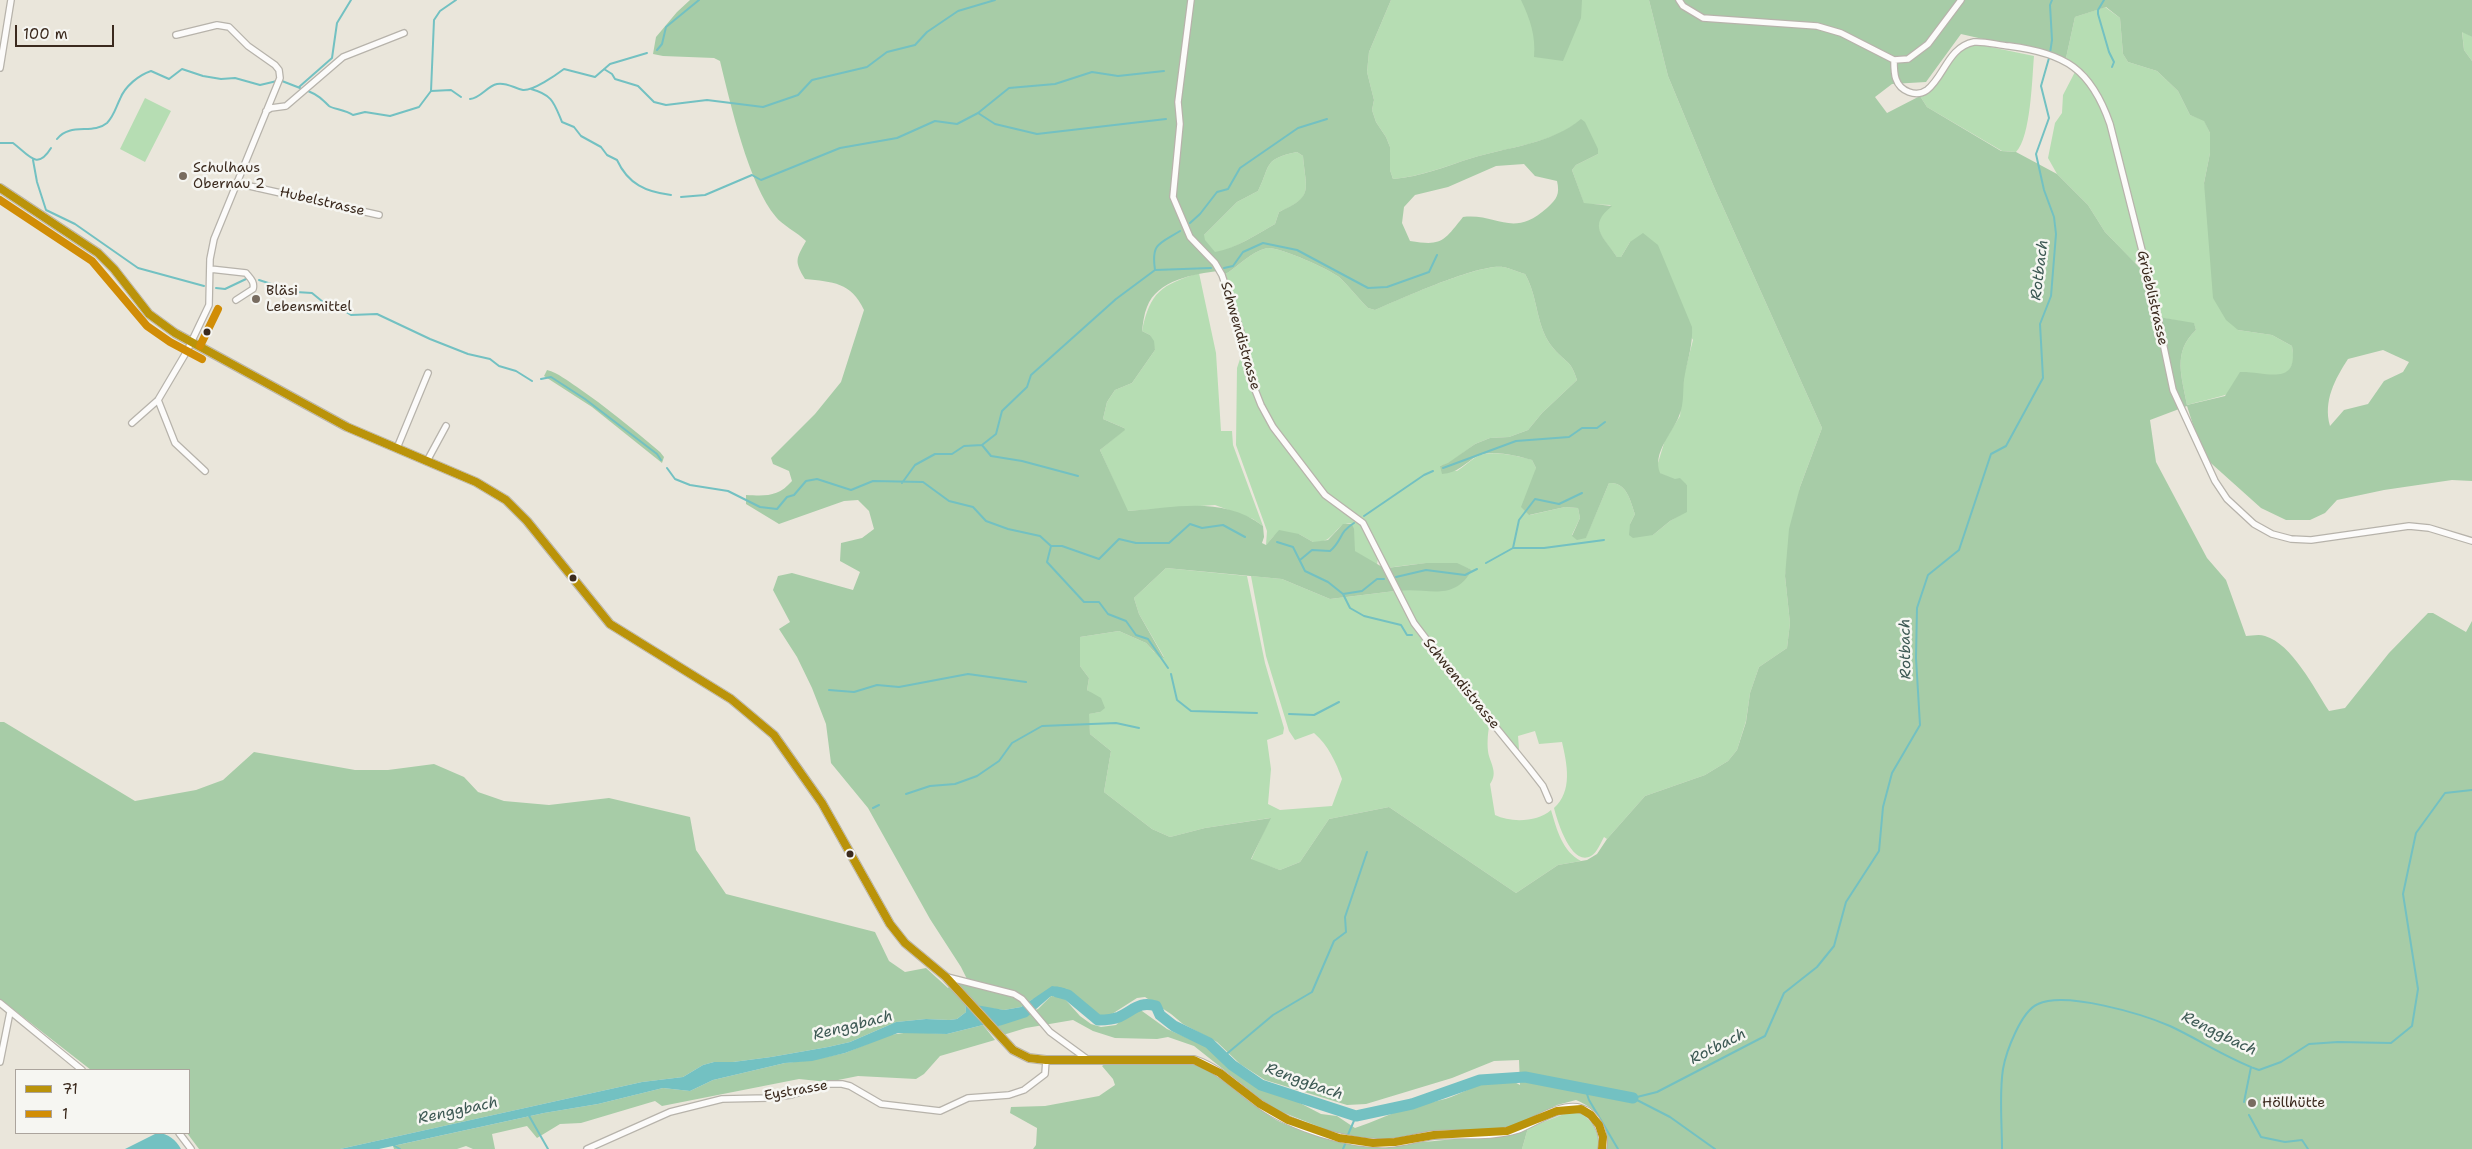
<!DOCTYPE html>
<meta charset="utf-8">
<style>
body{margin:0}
#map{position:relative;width:2472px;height:1149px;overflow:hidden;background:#eae6db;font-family:"Shantell Sans",sans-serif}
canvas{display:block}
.legend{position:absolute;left:15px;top:1069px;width:175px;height:65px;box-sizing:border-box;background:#f6f6f2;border:1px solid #aba49d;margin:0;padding:6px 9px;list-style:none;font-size:15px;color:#3b2a1e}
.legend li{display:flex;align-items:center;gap:10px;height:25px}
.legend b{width:25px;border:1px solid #aba49d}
.scale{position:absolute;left:15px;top:25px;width:99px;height:22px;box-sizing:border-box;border:2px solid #3b2a1e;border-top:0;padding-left:6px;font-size:15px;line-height:18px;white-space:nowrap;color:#3b2a1e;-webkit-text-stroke:4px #f6f6f2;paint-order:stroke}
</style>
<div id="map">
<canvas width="2472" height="1149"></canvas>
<ul class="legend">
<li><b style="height:6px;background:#ba930a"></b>71</li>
<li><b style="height:6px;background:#d18d06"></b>1</li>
</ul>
<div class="scale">100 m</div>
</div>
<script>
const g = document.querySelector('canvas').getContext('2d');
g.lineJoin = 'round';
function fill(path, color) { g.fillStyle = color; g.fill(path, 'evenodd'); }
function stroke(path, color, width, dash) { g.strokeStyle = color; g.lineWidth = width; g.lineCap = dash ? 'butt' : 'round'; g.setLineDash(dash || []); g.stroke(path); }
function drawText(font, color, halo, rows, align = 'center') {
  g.font = font + ' "Shantell Sans",sans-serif'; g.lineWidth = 5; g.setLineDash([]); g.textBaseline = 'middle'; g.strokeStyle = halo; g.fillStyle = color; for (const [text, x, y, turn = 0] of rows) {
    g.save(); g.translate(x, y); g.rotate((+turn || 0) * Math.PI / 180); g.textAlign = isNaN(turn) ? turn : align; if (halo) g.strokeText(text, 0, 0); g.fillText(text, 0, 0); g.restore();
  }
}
const green = new Path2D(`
 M1391 0H1649L1668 76 1714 187 1822 428 1800 487 1785 576 1790 623 1787 648 1759 667 1750 693 1746 721 1737 750 1728 761 1705 775 1645 796 1607 839 1604 837C1601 842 1597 853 1591 856 1571 867 1557 820 1554 808 1573 791 1567 764 1562 742L1539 744 1535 731 1518 736 1519 749 1517 751 1428 642 1398 591 1472 570C1445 558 1416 564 1387 568L1369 529 1330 498 1271 421 1251 378 1239 316 1224 275C1238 267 1250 252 1267 248 1278 246 1329 269 1339 277 1349 286 1358 298 1368 308L1375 310C1400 299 1478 264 1503 267 1510 268 1518 272 1525 274 1539 298 1535 327 1554 349 1566 363 1571 360 1577 380L1542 413 1528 430 1509 437 1490 438 1475 444 1448 464 1440 466 1457 471C1463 467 1470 461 1476 457 1490 449 1518 456 1532 460L1536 468 1530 515 1565 507 1578 508 1580 518 1572 535 1586 537 1609 483C1627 482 1630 500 1635 514L1630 524 1653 535 1670 521 1687 511V485L1659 473 1657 466 1665 440 1680 416 1684 375 1693 340 1630 242 1621 257H1617C1610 247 1592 229 1599 217 1602 212 1607 209 1611 205L1584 204 1572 170 1576 165 1598 154 1581 120C1551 144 1508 147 1472 158 1446 166 1420 177 1393 179L1390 170V147L1386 137 1376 122 1372 110 1374 100 1367 72 1369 52Z
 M2105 7 2120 18 2123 54 2128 62 2157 71 2178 91 2190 115 2204 120 2210 133V153L2204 183 2238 330 2272 335 2292 346C2293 354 2295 362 2290 369 2279 383 2206 400 2187 405 2182 377 2172 352 2196 330L2194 324 2158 317 2105 104 2086 73 2066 58 2075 17Z
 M2462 31 2472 37V61L2464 50Z
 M1976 44 2034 56C2032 78 2031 137 2016 152L2002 151 1927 107 1920 96C1946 88 1947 51 1976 44Z
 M2076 70 2081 73 2103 107 2141 250 2135 263 2105 232 2088 205 2057 174 2048 158 2055 123 2062 113 2063 95Z
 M145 98 171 111 145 162 120 149Z
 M1297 152 1303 156C1306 191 1314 197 1279 212L1275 224C1257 234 1235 249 1215 253L1204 240V235L1237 202 1258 191C1271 165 1263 159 1297 152Z
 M1199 273 1216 353 1221 431H1232L1233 445 1263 526 1253 519 1215 505 1127 511 1100 450 1124 430V428L1103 419 1107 402 1115 390 1132 383 1155 350 1150 335 1142 331C1150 292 1161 285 1199 273Z
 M1241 356 1257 399 1328 500 1362 525 1378 558 1377 565 1354 551 1352 524C1341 521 1337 532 1329 538 1325 542 1318 542 1313 542L1299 534 1274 536 1266 545 1267 531 1236 445 1237 368Z
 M1166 568 1247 576 1265 663 1284 728 1283 734 1267 740 1271 769 1268 804 1280 810 1332 806 1342 779C1336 762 1328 745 1314 733L1295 740 1289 731 1266 656 1251 576 1282 579 1330 599 1395 591 1418 632 1490 723C1488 730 1487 742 1488 751 1489 762 1499 772 1490 784L1495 815C1511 823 1538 822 1551 810 1557 830 1562 851 1581 861L1558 865 1516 893 1389 807 1329 819 1300 862 1280 870 1251 860 1270 818 1205 828 1170 837 1152 829 1104 792 1111 751 1090 734 1088 714 1100 712 1091 693 1087 690 1089 678 1080 666V637L1119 631 1146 643 1154 652 1164 657 1139 614 1134 598Z
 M1572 1111C1590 1113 1600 1133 1599 1149H1522L1528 1128Z`);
const forest = new Path2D(`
 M690 0H1391L1369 52 1367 72 1374 100 1372 110 1376 122 1386 137 1390 147V170L1393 179C1421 177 1446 166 1472 158 1508 147 1551 144 1581 119L1585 122 1598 149V154L1576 165 1572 170 1584 203 1612 206C1587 226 1603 236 1617 257H1621L1630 242 1643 233 1658 245 1692 327C1693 344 1688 358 1685 374 1682 387 1685 403 1679 416 1672 434 1652 453 1660 473L1675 479 1680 478 1687 485V512L1670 521 1653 535 1633 538 1629 535 1630 524 1635 514C1630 500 1627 482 1609 483L1586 538 1577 540 1572 536 1580 518 1578 508 1565 507 1529 515 1521 507 1536 468 1532 460C1518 456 1491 449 1477 456 1465 463 1458 473 1442 474L1440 466 1448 463 1475 444 1490 438 1509 437 1528 430 1542 413 1577 380C1571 360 1566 363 1554 349 1535 327 1539 298 1525 274 1518 272 1510 268 1503 267 1477 264 1401 299 1375 310L1368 308C1358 298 1349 286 1339 277 1329 269 1278 246 1267 248 1250 252 1238 267 1224 275L1219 271C1194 274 1157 280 1147 307 1144 314 1143 323 1142 331L1150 335 1154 341 1155 350 1132 383 1115 390 1107 402 1103 419 1124 428 1125 430 1100 450 1128 511C1175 508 1222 495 1263 526L1264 537 1262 543 1266 545 1279 530 1299 534 1313 542 1328 540 1343 524H1352L1354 529 1355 551 1384 568 1395 591 1330 599 1282 579 1166 568 1134 598 1139 614 1164 658 1159 657 1146 643 1119 631 1080 637V666L1089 678 1087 690 1101 698 1105 708 1100 712 1089 714 1090 734 1111 751 1104 792 1152 829 1170 837 1205 828 1271 818 1251 859 1280 870 1300 862 1329 819 1389 807 1516 893 1558 865 1587 860 1597 854 1607 839 1645 796 1705 775 1728 761 1737 750 1746 722 1750 693 1759 667 1787 648 1790 623 1785 576 1789 529 1800 487 1822 428 1714 187 1668 76 1649 0H2472V37L2462 32 2464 50 2472 61V481L2452 480 2384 490 2337 500 2325 513 2310 520H2286L2261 508 2203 456 2187 406 2150 420 2156 462 2207 558 2226 580 2246 636C2251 636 2259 634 2265 636 2292 644 2314 688 2329 711L2345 708 2389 653 2428 613H2433L2466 632 2472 621V1149H1605C1609 1125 1598 1109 1576 1100L1557 1105 1521 1124 1501 1130 1471 1131 1379 1140 1347 1138 1272 1108 1194 1046 1168 1037 1157 1039 1115 1038 1093 1031 1073 1020 1026 1028 1003 1035 996 1027 1038 1009 1051 996 1063 997 1080 1016 1091 1024 1101 1027 1116 1025 1130 1012 1136 1010 1142 1011 1167 1029 1210 1048 1259 1088 1298 1102 1321 1114 1337 1116 1355 1128C1374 1122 1391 1113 1410 1107 1423 1103 1438 1102 1451 1097 1473 1089 1497 1071 1520 1085L1519 1060 1494 1061 1452 1078 1366 1104 1347 1105 1265 1080 1240 1064 1217 1042 1183 1024 1171 1014 1145 997 1137 998 1112 1014 1103 1017 1097 1016 1073 993 1033 999 1021 1007 1004 1010 979 1007 956 982 962 984 967 979 961 967 930 919 868 808 831 763 826 724 812 688 797 657 779 629 790 622 773 590 778 576 792 573 853 590 860 572 840 561 841 543 862 538 874 529 869 511 858 500 844 501 779 524 746 504V495C766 496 778 497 792 481L789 471 773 464 771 458 815 414 841 382 864 310C851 282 833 282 805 279 794 261 796 259 806 241 798 233 781 224 776 217 749 186 730 102 720 61L714 58 663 56 653 54 656 37 677 12ZM2106 7 2120 18 2123 54 2128 62 2157 71 2178 91 2190 115 2204 121 2210 133V153L2204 183 2213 298 2226 320 2238 330 2272 335 2292 346C2299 388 2265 371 2240 372L2225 396 2187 405C2182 377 2172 352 2196 330L2194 323 2153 316 2142 270 2105 232 2088 205 2057 174 2016 152 2001 151 1927 107 1920 96 1887 113 1875 97 1892 84 1926 82 1961 34 2066 58 2075 17ZM1297 152 1303 156C1306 191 1314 196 1279 212L1275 224C1257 234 1235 249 1215 252L1205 240 1204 235 1237 202 1258 191C1271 165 1263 159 1297 152ZM1524 164 1535 176 1557 181C1560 194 1557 199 1547 208 1512 239 1498 213 1463 217 1443 242 1442 246 1410 241L1402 223 1404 207 1415 195 1448 187 1496 166ZM2383 350 2409 362 2403 372 2384 381 2368 404 2344 410 2330 426C2323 401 2335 379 2348 359Z
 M1521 0H1582L1581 18 1563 61 1534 57C1536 36 1530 19 1521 0Z
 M547 370C558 373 568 381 577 387 606 407 633 429 660 452L664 457 662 463 592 407 544 376Z
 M1426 563H1457L1472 570C1453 603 1428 587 1398 591L1387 568Z
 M0 722H4L135 801 196 790 223 780 254 752 355 770H388L434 764 464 777 478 792 504 801 549 805 609 798 690 817 696 850 726 894 875 932 889 961 905 972 926 968 948 988 950 986 965 1003 966 1012 957 1019 949 1020 926 1019 896 1022 850 1042 828 1047 771 1057 733 1062H714L703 1065 683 1077 642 1082 340 1149H199L187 1133 189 1070H91L0 999Z
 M983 1025 995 1040 940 1056 924 1074 916 1079 858 1076 828 1082 799 1079 662 1106 655 1101 581 1123 560 1124 537 1138 527 1126 492 1134 495 1149H473L466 1146 457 1149H394L393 1146 544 1113 598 1104 663 1088 690 1091 713 1080 785 1063 812 1060 845 1053 889 1035 911 1032 947 1034Z
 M1105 1064C1133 1064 1178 1059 1204 1067 1225 1073 1256 1110 1280 1122 1345 1149 1393 1146 1462 1138 1486 1135 1506 1137 1528 1128L1522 1149H1033L1036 1145 1037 1128 1010 1113 1011 1107 1045 1106 1099 1096 1115 1085 1113 1079 1102 1066Z`);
const water = new Path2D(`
 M1052 986 1064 988 1073 993 1069 1002 1063 997 1051 996 1027 1017 996 1027 983 1025 947 1034 898 1033 845 1053 812 1061 785 1063 713 1080 690 1091 663 1088 598 1104 544 1113 379 1149H340L642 1082 683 1077 703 1065 714 1062H733L771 1057 828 1047 850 1042 896 1022 926 1019 949 1020 957 1019 966 1012 965 1003 1004 1010 1021 1007Z
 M157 1133C168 1133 176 1140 181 1149H125Z`);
const stream = new Path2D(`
 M2104 0 2098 10V14L2109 52 2114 62 2112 67
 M657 50 662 44 666 27 699 0
 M2050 53 2052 40 2050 5 2052 0
 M604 69 612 74 615 79 638 86 654 102 666 105 707 100 763 107 798 95 812 80 867 67 887 52 915 45 927 32 958 11 995 0
 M282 81 300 88
 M299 87 332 58 337 23 351 0
 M531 89C553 95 554 103 562 122L574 127 581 136 601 147 607 155 617 160C628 184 646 192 671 195
 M308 91C318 95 322 99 329 106 333 109 346 110 353 115L365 112 390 116 419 107 431 91
 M431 91 434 20 440 11 456 0
 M431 91 451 90 461 97
 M470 99C481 98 487 86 497 84 506 82 514 88 523 90 533 91 556 75 564 69L595 77 610 64 647 53
 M978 113 995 124 1037 134 1166 119
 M57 139C70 122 93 135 107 123 114 116 116 107 120 99 125 86 139 75 151 71L169 79 182 69 203 76 221 79 235 78 260 85 277 81
 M0 143H13C29 155 37 171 51 148
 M33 160 37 182 46 210 75 224 138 268 204 286
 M681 197 705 195 752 175 761 180 840 148 897 138 935 121 957 124 978 113 1009 88 1055 84 1092 72 1118 76 1164 71
 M1190 223 1200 214 1217 192 1228 189 1240 168 1298 128 1327 119
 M1224 268 1233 266 1243 252 1263 243 1297 250 1368 288 1387 287 1429 272 1437 255
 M1155 270C1151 243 1159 244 1180 231
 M259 280 296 292 312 293 334 311 343 310 351 315 377 314 430 339 468 354 490 359 499 366 516 371 532 381
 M216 288 225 289 246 279
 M541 379 551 377 585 399 657 454 661 460
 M982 445 991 456 1022 461 1078 476
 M667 468 675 479 690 485 728 491 760 507 777 509 787 497 794 495 806 481 817 479 851 490 873 481 923 482 949 501 973 507 986 521 1008 529 1040 536 1051 546H1062L1099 559 1119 539 1136 543H1169L1190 524 1202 528 1223 525 1245 537
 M1443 468 1516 441 1569 437 1582 428H1597L1605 422
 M902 483 915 465 935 454H952L964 446 982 445 996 434 1002 411 1027 387 1031 375 1116 299 1155 270 1211 268
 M1364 516 1424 475 1433 471
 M1277 542 1293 547 1305 571 1328 582 1343 594 1362 591 1377 579H1384
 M1051 546 1047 562 1084 602H1099L1108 614 1126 621 1136 635 1148 639 1168 668
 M1513 548H1544L1604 540
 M1300 560 1312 550 1330 551C1343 540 1338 533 1354 523
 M1486 563 1513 548 1519 520 1535 499 1559 504 1582 493
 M1396 577 1426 570 1465 575 1477 569
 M1343 594 1350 608 1364 616 1401 625 1407 635H1412
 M1171 674 1177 700 1191 711 1257 713
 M829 690 854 692 877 685 899 687 968 674 1026 682
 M1289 714 1314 715 1339 702
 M906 794 930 786 955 784 977 776 999 761 1012 743 1042 726 1116 723 1139 728
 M873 808 879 805
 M1223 1057 1273 1015 1312 992 1334 941 1346 932 1345 917 1367 852
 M1585 1088 1589 1100 1618 1149
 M1633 1098 1657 1092 1765 1036 1784 993 1817 967 1834 946 1846 902 1879 851 1883 807 1892 773 1920 725 1916 658 1917 608 1928 575 1959 550 1991 454 2006 446 2043 378 2040 324 2051 296 2056 234 2054 217 2044 190 2036 154 2049 118 2041 86 2049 58
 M1633 1098 1670 1117 1715 1149
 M2244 1102 2251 1067
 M528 1114 548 1149
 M2249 1115 2261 1137 2285 1142 2302 1140 2308 1149
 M1347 1137 1356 1116
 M393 1145 400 1149
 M1343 1149 1346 1142
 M2002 1149C2002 1123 1999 1094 2003 1069 2006 1052 2021 1011 2038 1004 2066 991 2142 1014 2170 1026 2200 1040 2228 1059 2259 1070L2281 1062 2309 1044 2338 1042 2391 1043 2412 1026 2418 989 2403 894 2416 833 2445 793 2472 790`);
const river = new Path2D(`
 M1057 992 1068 995 1098 1020C1105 1020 1112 1020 1119 1017 1134 1010 1139 1001 1156 1006L1160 1015 1174 1026 1209 1043 1232 1065 1261 1085 1356 1116 1412 1104 1480 1080 1525 1077 1633 1098`);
const street = new Path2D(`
 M1191 0 1178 102 1180 124 1173 197 1190 237 1215 263 1222 275 1241 332 1248 372 1261 405 1273 427 1325 495 1363 523 1414 623 1459 682 1529 768 1543 786 1549 800
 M1679 0 1683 6 1703 18 1817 26 1841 33 1894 60 1908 59 1928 44 1961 0
 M1894 60C1894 66 1894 74 1896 79 1900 91 1916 98 1927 90 1944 77 1948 47 1974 42 1984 41 1998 45 2009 46 2065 53 2091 69 2110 124L2151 286 2173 390 2215 481 2227 499 2254 524 2272 534 2291 539 2311 540 2409 526 2429 528 2472 541
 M0 68 11 0
 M266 111 271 108 286 106 343 57 404 33
 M236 183 379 215
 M210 269 246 273C250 278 255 282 253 289L236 300
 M158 400 175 443 205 471
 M132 423 158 400 187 351 209 305 210 259 214 239 280 78 279 70 275 65 248 46 229 27 217 25 176 35
 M397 448 428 373
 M427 461 446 426
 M947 977 1014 994 1022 999 1050 1032 1087 1059
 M0 1003 82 1070
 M0 1062 10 1012
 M179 1133 191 1149
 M587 1149 670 1112 722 1099 768 1098 791 1095 829 1084H842L850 1086 881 1104 940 1111 968 1098 1009 1095 1024 1090 1045 1074 1046 1060`);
const secondary = new Path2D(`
 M0 188 98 253 114 269 149 314 175 333 347 427 476 482 506 500 527 521 610 624 731 699 774 735 822 803 890 924 905 943 946 977 1013 1050 1029 1058 1046 1060H1194C1219 1068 1239 1089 1260 1104 1292 1127 1349 1145 1389 1143 1404 1142 1418 1137 1434 1135 1461 1133 1491 1137 1517 1129 1535 1122 1561 1103 1581 1109 1596 1113 1606 1135 1602 1149`);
const bus1 = new Path2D(`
 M0 188 98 253 114 269 149 314 175 333 347 427 476 482 506 500 527 521 610 624 731 699 774 735 822 803 890 924 905 943 946 977 1013 1050 1029 1058 1046 1060H1194L1220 1073 1260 1104 1288 1120 1339 1138 1373 1143 1395 1142 1434 1135 1507 1131 1557 1111 1581 1109 1591 1115 1599 1125 1603 1137 1602 1149`);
const bus2 = new Path2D(`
 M0 200 92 261 147 326 170 342 202 359
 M200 346 218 309`);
const markers = [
 [183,176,5,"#786c60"],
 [256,299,5,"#786c60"],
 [207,332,4.5,"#3b2a1e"],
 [573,578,4.5,"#3b2a1e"],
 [850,854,4.5,"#3b2a1e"],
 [2252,1103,5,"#786c60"]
];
const poiNames = [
 ["Schulhaus",193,168],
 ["Obernau 2",193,184],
 ["Bläsi",266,291],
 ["Lebensmittel",266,307],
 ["Höllhütte",2262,1103]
];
const streetNames = [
 ["Hubelstrasse",322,202,13],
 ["Grüeblistrasse",2152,298,77],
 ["Schwendistrasse",1240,336,74],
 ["Schwendistrasse",1461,684,51],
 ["Eystrasse",796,1091,-10]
];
const waterNames = [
 ["Rotbach",2040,270,-83],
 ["Rotbach",1906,649,-91],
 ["Renggbach",853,1026,-14],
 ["Renggbach",2219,1034,26],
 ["Rotbach",1718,1047,-27],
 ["Renggbach",1304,1082,20],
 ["Renggbach",458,1111,-12]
];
fill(green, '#b6ddb3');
fill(forest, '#a7cca7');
fill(water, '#73c1c2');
stroke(stream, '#73c1c2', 2);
stroke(river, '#73c1c2', 11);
stroke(street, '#b7b3ab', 8);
stroke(secondary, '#b7b3ab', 10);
stroke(street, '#fcfbfa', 5.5);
stroke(secondary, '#fcfbfa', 8);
stroke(bus1, '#ba930a', 8);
stroke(bus2, '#d18d06', 8);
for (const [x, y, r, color] of markers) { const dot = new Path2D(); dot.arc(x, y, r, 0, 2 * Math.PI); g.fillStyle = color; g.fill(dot); stroke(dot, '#f6f6f2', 2); }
drawText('14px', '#3b2a1e', '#f6f6f2', poiNames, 'left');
drawText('14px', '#3b2a1e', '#f6f6f2', streetNames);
drawText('italic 15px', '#3d5954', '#f6f6f2', waterNames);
</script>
